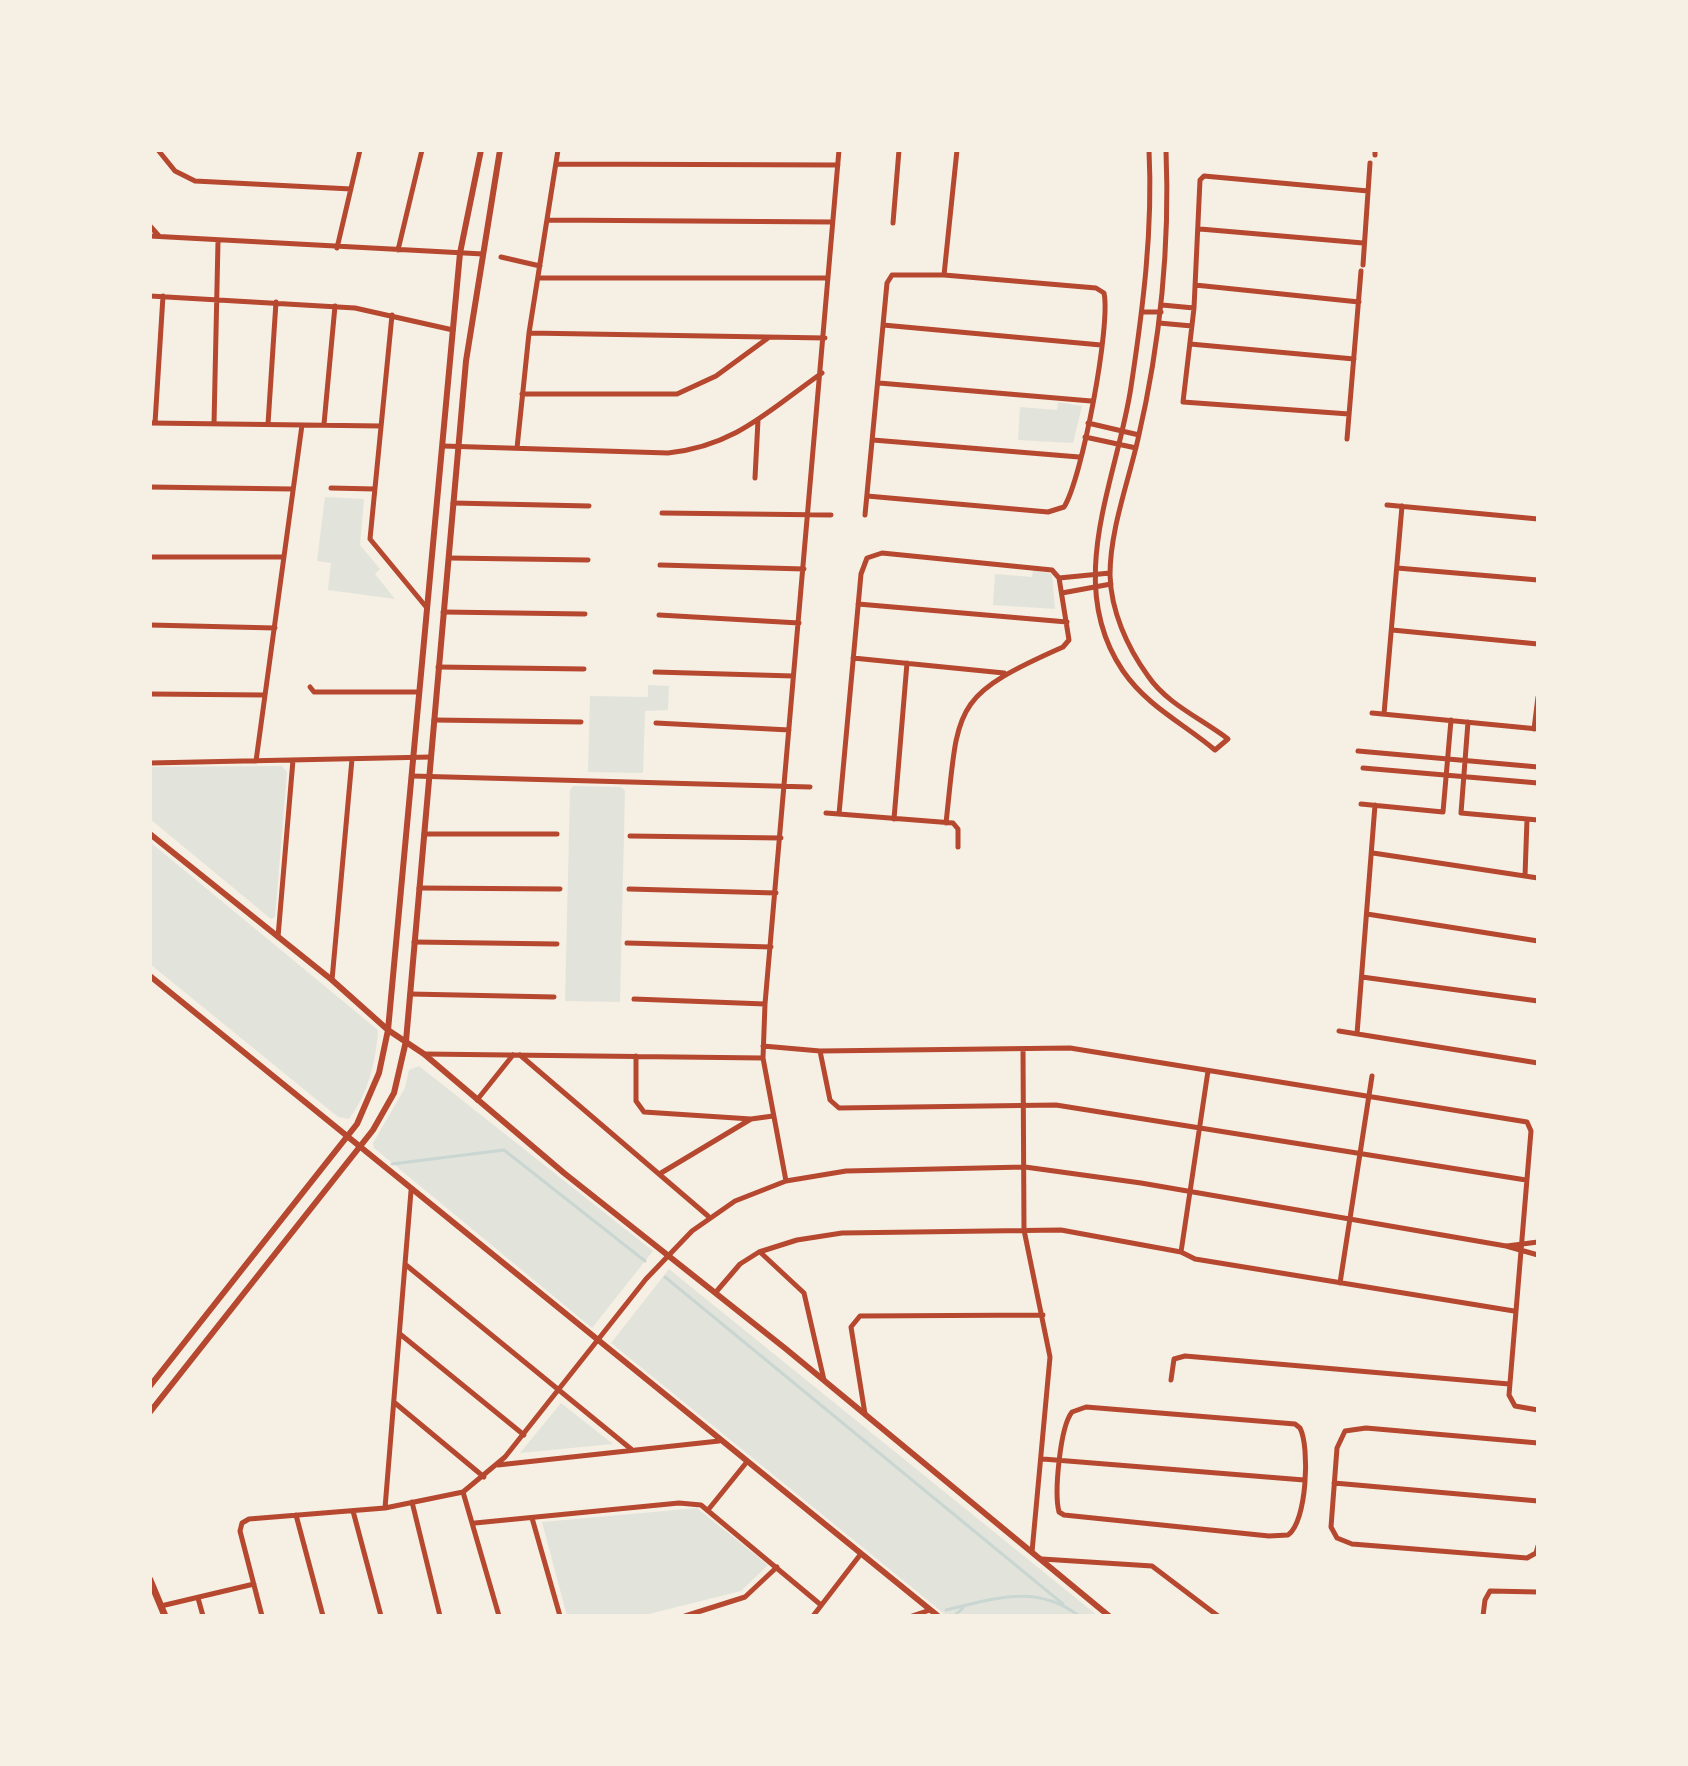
<!DOCTYPE html>
<style>
body{margin:0}
#map{position:relative;width:1688px;height:1766px;overflow:hidden;background:#f6efe4;font-family:"Archivo Narrow",sans-serif}
canvas{display:block}
.frame{position:absolute;inset:0;border:152px solid #f6efe4;pointer-events:none}
</style>
<div id="map">
<canvas width="1688" height="1766"></canvas>
<div class="frame"></div>
</div>
<script>
const g = document.querySelector('canvas').getContext('2d');
g.lineJoin = 'round';
function fill(path, color) { g.fillStyle = color; g.fill(path, 'evenodd'); }
function stroke(path, color, width, dash) { g.strokeStyle = color; g.lineWidth = width; g.lineCap = dash ? 'butt' : 'round'; g.setLineDash(dash || []); g.stroke(path); }
const green = new Path2D(`
 M1058 402 1082 406 1073 443 1018 440 1020 407 1057 410Z
 M325 497 364 499 360 545 380 569 375 574 395 599 328 590 331 563 317 561Z
 M1033 570 1052 574 1055 609 993 605 995 574 1032 577Z
 M648 685 669 686 668 710 645 711 643 773 588 772 590 696 648 697Z
 M282 766 287 772 275 917 271 919 150 819V767Z
 M573 786 621 787 625 791 620 1002 565 1001 570 790Z
 M150 842 378 1030C376 1061 368 1094 349 1119L338 1117 150 964Z
 M419 1066 653 1251 592 1328 374 1148 373 1143 405 1088 409 1070Z
 M669 1269 1098 1616H947L611 1343Z
 M561 1403 613 1444 520 1453Z
 M697 1508 768 1565 741 1591 641 1616H567L542 1522Z`);
const stream = new Path2D(`
 M392 1164 504 1150 645 1261
 M665 1277 1063 1604
 M946 1610C994 1599 1036 1583 1079 1616
 M954 1616 963 1608`);
const minor = new Path2D(`
 M158 150 175 171 195 181 351 189
 M1149 150C1153 230 1143 308 1131 387 1117 480 1063 583 1123 671 1148 707 1183 723 1215 750L1228 739C1202 719 1167 704 1148 676 1127 647 1111 611 1110 575 1110 530 1128 483 1138 439 1160 344 1170 247 1166 150
 M1375 155V150
 M556 164 838 165
 M548 220 832 222
 M893 223 899 150
 M150 226 159 236
 M1200 229 1363 243
 M150 236 483 254
 M337 248 360 150
 M398 250 422 150
 M501 257 540 266
 M1363 265 1370 163
 M944 275 957 150
 M539 278H828
 M1195 285 1359 302
 M150 296 355 308 453 330
 M1162 305 1194 308
 M1143 312H1161
 M392 315 370 539 427 608
 M1159 323 1192 326
 M883 325 1101 345
 M529 333 825 338
 M1190 344 1354 359
 M879 383 1091 401
 M522 394H677L716 376 768 338
 M1349 414 1183 402 1194 308 1200 180 1204 176 1368 191
 M150 423 381 426
 M155 423 163 296
 M1088 423 1139 435
 M214 424 218 241
 M268 424 276 302
 M324 424 335 306
 M1085 437 1136 448
 M1347 439 1361 271
 M873 440 1079 457
 M443 446 668 453C736 446 769 410 822 373
 M517 448 529 333 558 150
 M755 478 758 420
 M150 487 292 489
 M331 488 374 489
 M453 503 589 506
 M1387 505 1538 519
 M662 513 831 515
 M865 515 887 283 892 275H944L1096 288 1104 293C1111 325 1082 479 1064 507L1048 512 867 496
 M150 557H282
 M449 558 588 560
 M660 565 804 569
 M1397 568 1538 580
 M1059 578 1110 573
 M1062 593 1111 584
 M858 604 1067 622
 M443 612 585 614
 M659 615 799 623
 M150 625 275 628
 M1392 630 1538 644
 M853 658 1004 673
 M438 667 584 669
 M655 672 793 676
 M310 687 314 692H418
 M150 694 264 695
 M1372 713 1538 729
 M1384 714 1402 506
 M434 720 581 722
 M1468 722 1461 813 1538 820
 M656 723 789 730
 M1534 729 1538 697
 M1358 751 1538 767
 M256 761 302 425
 M150 763 431 757
 M1363 768 1538 783
 M412 776 810 787
 M1361 804 1443 812 1451 720
 M826 813 953 823 958 829V847
 M839 814 861 574 867 558 882 553 1052 570 1059 578 1069 640 1063 647C950 697 959 706 946 823
 M894 819 907 663
 M424 834H557
 M630 836 781 838
 M1373 853 1538 878
 M1525 876 1527 819
 M419 888 560 889
 M629 889 776 893
 M1367 914 1538 941
 M278 937 293 760
 M414 942 557 944
 M627 943 771 947
 M1362 977 1538 1001
 M332 980 352 759
 M410 994 554 997
 M634 999 765 1004
 M1339 1031 1538 1063
 M1357 1034 1375 805
 M763 1046 820 1051 1070 1048 1527 1122 1531 1131 1509 1395 1515 1406 1538 1410
 M1023 1049 1024 1230 1050 1357 1032 1552
 M820 1051 830 1100 839 1108 1056 1105 1526 1180
 M424 1054 763 1058
 M520 1055 708 1216
 M636 1056V1101L644 1112 751 1119
 M477 1100 513 1055
 M661 1173 751 1119 773 1116
 M786 1181 763 1058 765 1004 839 150
 M1507 1246 1538 1242
 M760 1252 804 1293 824 1380
 M1181 1252 1208 1071
 M406 1265 631 1449
 M1340 1283 1372 1076
 M716 1292 740 1264 759 1252 797 1240 842 1233 1061 1230 1181 1252 1195 1259 1514 1311
 M400 1334 524 1435
 M1171 1380 1174 1359 1185 1356 1509 1384
 M395 1403 484 1477
 M1086 1407 1295 1424 1300 1428C1310 1447 1307 1522 1288 1535L1269 1536 1064 1515 1059 1512C1054 1493 1060 1427 1072 1412Z
 M865 1414 851 1327 860 1316 1043 1315
 M1538 1443 1366 1428 1345 1431 1337 1448 1331 1527 1337 1538 1352 1544 1527 1558 1536 1553 1538 1546
 M1043 1459 1304 1480
 M498 1465 719 1441
 M1334 1483 1538 1501
 M463 1492 499 1616
 M412 1502 440 1616
 M385 1508 411 1191
 M708 1510 746 1463
 M353 1511 381 1616
 M296 1515 323 1616
 M532 1518 560 1616
 M475 1523 679 1503 701 1505 821 1605
 M1042 1559 1152 1566 1218 1616
 M198 1598 203 1616
 M161 1606 254 1584
 M262 1616 240 1531 242 1523 249 1519 385 1508 463 1492 505 1457 646 1279 692 1231 735 1201 786 1181 846 1171 1025 1167 1141 1183 1506 1246 1538 1255
 M685 1616 745 1597 777 1567
 M813 1616 860 1555
 M912 1616 930 1610
 M1483 1616 1485 1600 1490 1591 1538 1592`);
const tertiary = new Path2D(`
 M150 834 332 980 388 1030 424 1054 564 1173 786 1349 1109 1616
 M150 976 938 1616
 M150 1386 357 1124 379 1073 388 1030 460 253 481 150
 M150 1412 373 1130 394 1093 406 1041 466 361 500 150`);
const secondary = new Path2D(`
 M150 1580 165 1616`);
fill(green, '#e2e4dc');
stroke(stream, '#c9d6d2', 3);
stroke(minor, '#b5482f', 5);
stroke(tertiary, '#b5482f', 6);
stroke(secondary, '#b5482f', 7);
</script>
